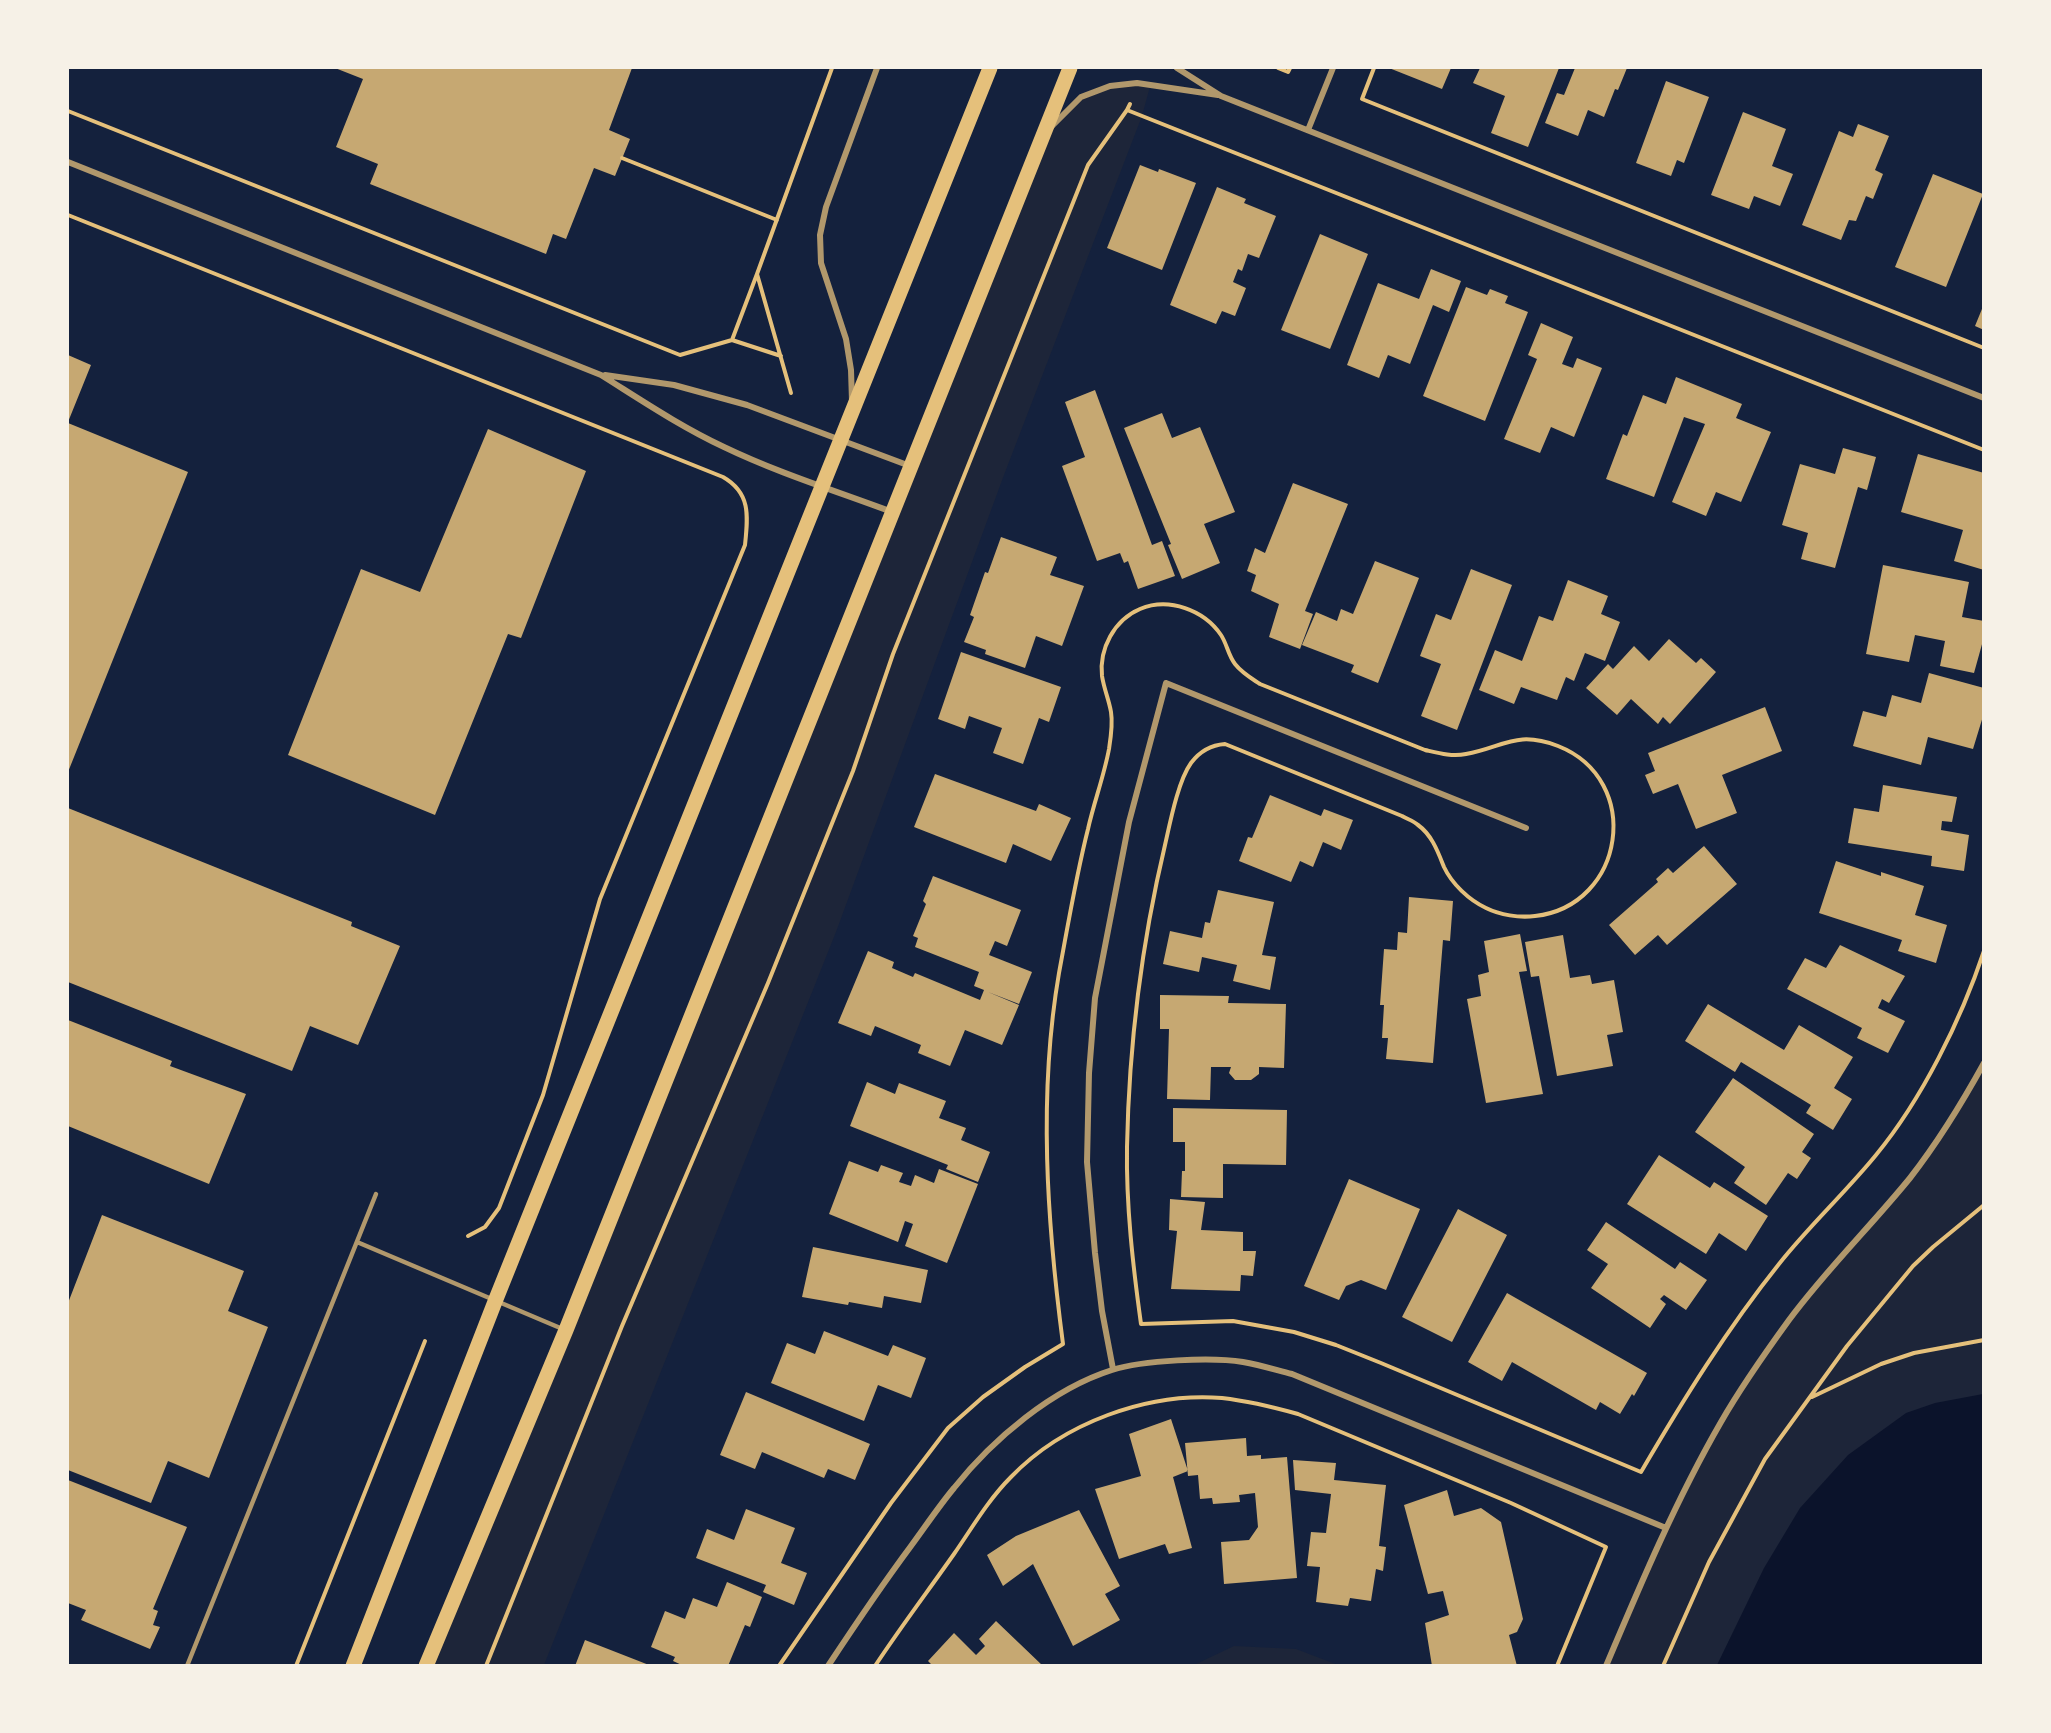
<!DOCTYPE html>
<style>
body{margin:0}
#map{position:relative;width:2051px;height:1733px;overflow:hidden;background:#14213d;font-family:"Alegreya Sans",sans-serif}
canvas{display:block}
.frame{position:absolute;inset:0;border:69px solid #f6f1e7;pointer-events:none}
</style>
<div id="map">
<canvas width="2051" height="1733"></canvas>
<div class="frame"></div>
</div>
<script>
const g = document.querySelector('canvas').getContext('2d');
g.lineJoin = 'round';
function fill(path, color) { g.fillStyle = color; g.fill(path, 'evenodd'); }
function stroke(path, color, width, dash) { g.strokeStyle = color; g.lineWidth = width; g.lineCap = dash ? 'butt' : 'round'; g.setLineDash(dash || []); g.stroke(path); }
const green = new Path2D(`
 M1151 83 1142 116 1004 475 836 932 544 1665 426 1666 1045 133 1081 97 1110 86Z
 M1983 1063V1665L1606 1666 1637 1592 1721 1421 1791 1318 1871 1224 1947 1125Z
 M1234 1646 1296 1649 1338 1665H1194Z`);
const water = new Path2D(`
 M1983 1394V1665H1717L1764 1568 1800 1508 1848 1455 1906 1413 1935 1403Z`);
const building = new Path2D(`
 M335 68H632L609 130 630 139 615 176 594 168 566 239 553 234 546 254 370 184 378 164 336 147 363 79Z
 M1389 68H1451L1442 89Z
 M1480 68H1559L1528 147 1491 133 1505 96 1473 83Z
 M1575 68H1627L1618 90 1615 89 1604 117 1588 110 1578 136 1545 123 1557 93 1564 95Z
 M1666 81 1709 97 1684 163 1677 160 1671 176 1636 163Z
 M1743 112 1786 129 1772 166 1793 174 1780 206 1754 196 1749 209 1711 195Z
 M1858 124 1889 136 1875 170 1883 174 1873 199 1866 196 1856 221 1849 220 1841 240 1802 225 1839 131 1853 137Z
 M1140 165 1158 172 1159 169 1196 183 1162 270 1107 248Z
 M1933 174 1983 194 1946 287 1895 267Z
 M1217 187 1246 199 1244 203 1276 216 1259 258 1248 254 1242 271 1238 269 1233 282 1246 288 1235 316 1222 311 1216 324 1170 305Z
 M1320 234 1368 254 1330 349 1281 330Z
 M1431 269 1461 281 1449 312 1433 305 1410 364 1388 355 1379 378 1347 365 1378 283 1419 299Z
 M1466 287 1487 295 1490 289 1508 296 1505 303 1528 312 1485 421 1423 396Z
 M1984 304V330L1975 326Z
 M1541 323 1573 337 1562 364 1573 368 1577 358 1602 368 1574 437 1551 427 1540 453 1504 439 1537 359 1528 355Z
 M68 355 91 365 68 422Z
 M1676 377 1742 404 1736 418 1771 432 1741 502 1716 492 1706 516 1672 502 1705 424 1684 417 1654 497 1606 479 1623 434 1627 436 1643 395 1666 404Z
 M1095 390 1152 545 1162 541 1175 576 1138 589 1128 561 1124 563 1120 553 1097 561 1062 466 1085 457 1065 402Z
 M1162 413 1172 438 1200 427 1235 512 1204 524 1220 563 1182 579 1168 545 1171 544 1124 428Z
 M68 423 188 472 68 772Z
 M488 429 586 471 521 638 508 634 435 815 288 755 361 569 420 592Z
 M1843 448 1876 457 1867 490 1858 487 1835 568 1801 559 1808 533 1782 525 1800 464 1835 474Z
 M1918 454 1984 473V570L1954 561 1963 530 1901 512Z
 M1293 483 1348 504 1305 611 1313 614 1300 649 1269 637 1279 604 1251 591 1256 575 1247 571 1255 548 1265 553Z
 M1001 537 1057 557 1050 575 1084 586 1062 646 1036 636 1025 668 985 654 986 650 964 642 974 617 970 615 985 572 988 573Z
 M1375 561 1419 578 1378 683 1351 672 1354 665 1302 645 1316 612 1337 621 1341 609 1353 614Z
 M1883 565 1969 582 1962 617 1984 621V637L1974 673 1940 666 1945 641 1915 635 1909 662 1866 654Z
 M1471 569 1512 585 1457 730 1421 716 1441 664 1420 656 1436 614 1451 620Z
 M1568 580 1608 596 1601 614 1620 622 1605 661 1585 653 1574 681 1566 677 1557 700 1521 687 1514 704 1479 690 1495 650 1522 661 1539 616 1553 621Z
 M1669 639 1696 663 1701 658 1716 672 1670 724 1663 717 1658 724 1631 699 1617 715 1586 688 1608 664 1613 669 1634 646 1649 661Z
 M961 652 1061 687 1049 722 1039 718 1023 764 993 753 1002 728 969 716 965 729 938 719Z
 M1929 673 1984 688V713L1973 749 1928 737 1921 765 1853 746 1863 711 1886 717 1892 695 1921 703Z
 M1765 707 1782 751 1722 775 1737 813 1696 829 1678 784 1653 794 1645 775 1655 771 1648 753Z
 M935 774 1036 811 1039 804 1071 818 1051 861 1013 844 1006 863 914 827Z
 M1883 785 1957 797 1952 822 1942 821 1941 830 1969 835 1964 871 1931 866 1932 856 1848 843 1854 808 1879 812Z
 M1270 795 1321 816 1324 809 1353 820 1341 850 1323 842 1313 867 1300 861 1291 882 1239 861 1248 837 1252 838Z
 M68 808 352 922 351 926 400 946 358 1045 310 1026 292 1071 68 982Z
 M1704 846 1737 884 1667 945 1658 935 1635 955 1609 925 1658 882 1656 879 1668 868 1673 873Z
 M1836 861 1881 876V872L1924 886 1915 915 1947 925 1936 963 1898 951 1902 940 1819 913Z
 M933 876 1021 910 1007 946 995 941 989 955 1032 972 1019 1004 988 992 1019 1005 1002 1045 965 1030 950 1066 918 1053 921 1045 875 1026 871 1036 838 1023 868 951 894 962 892 968 913 977 915 973 980 1000 984 990 974 986 979 972 915 947 918 938 913 936 926 904 923 901Z
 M1218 890 1274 902 1262 955 1276 957 1270 990 1233 981 1237 965 1202 957 1199 972 1163 964 1170 931 1202 938 1205 922 1210 923Z
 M1409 897 1453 901 1450 941 1443 940 1433 1063 1386 1059 1388 1038H1382L1384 1005H1380L1384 949 1397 950 1398 932 1407 933Z
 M1520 934 1527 971 1519 972 1543 1094 1486 1103 1467 999 1481 996 1478 975 1489 972 1484 941Z
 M1563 935 1570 978 1590 975 1592 984 1614 980 1623 1032 1607 1035 1613 1066 1557 1076 1539 976 1531 977 1525 942Z
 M1840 945 1905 976 1889 1003 1882 999 1878 1008 1905 1021 1888 1053 1857 1038 1862 1028 1787 989 1805 958 1826 968Z
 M1160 995 1229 996 1228 1003 1286 1004 1284 1068 1259 1067V1074L1251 1080H1235L1229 1073 1231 1067H1211L1210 1100 1167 1099 1169 1029H1160Z
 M1708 1004 1784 1050 1799 1025 1853 1057 1834 1088 1852 1099 1833 1130 1806 1113 1811 1105 1741 1062 1735 1072 1685 1041Z
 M68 1020 172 1061 170 1066 246 1094 209 1184 68 1126Z
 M1733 1078 1814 1134 1802 1152 1811 1158 1797 1179 1788 1173 1766 1205 1734 1183 1745 1167 1695 1132Z
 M867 1082 895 1094 899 1083 946 1101 939 1118 966 1128 961 1140 990 1152 978 1182 946 1169 948 1165 850 1126Z
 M1173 1108 1287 1110 1286 1165 1223 1164V1198L1181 1197 1182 1171H1185V1142H1173Z
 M1659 1155 1710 1188 1714 1182 1768 1216 1746 1251 1719 1233 1706 1254 1627 1204Z
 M849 1161 878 1172 881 1165 903 1173 899 1182 911 1186 915 1175 934 1183 939 1169 978 1184 947 1263 905 1246 913 1224 905 1221 898 1242 829 1214Z
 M1349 1179 1420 1209 1386 1290 1361 1280 1346 1286 1339 1300 1304 1286Z
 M1170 1199 1205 1202 1201 1230 1243 1232V1251H1256L1253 1276 1241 1275 1240 1291 1171 1289 1177 1231 1169 1230Z
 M1458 1209 1507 1235 1452 1342 1402 1317Z
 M102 1215 244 1271 228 1311 268 1327 209 1478 168 1461 151 1503 68 1470V1303Z
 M1606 1222 1675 1269 1680 1262 1707 1280 1686 1310 1664 1295 1660 1299 1666 1304 1650 1328 1591 1288 1608 1264 1587 1250Z
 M813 1247 928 1270 921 1303 884 1296 882 1308 849 1302 848 1305 802 1297Z
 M1507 1293 1647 1373 1634 1396 1632 1394 1620 1414 1600 1402 1596 1410 1512 1362 1502 1381 1468 1362Z
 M824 1331 888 1356 893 1345 926 1358 911 1398 878 1385 864 1421 771 1383 787 1343 815 1354Z
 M746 1392 870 1444 855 1480 828 1469 824 1478 762 1452 755 1469 720 1455Z
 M1171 1419 1188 1471 1173 1477 1192 1548 1169 1554 1165 1544 1119 1559 1095 1489 1141 1476 1129 1434Z
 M1246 1438 1247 1456 1261 1455V1459L1287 1457 1297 1578 1224 1584 1221 1542 1249 1540 1258 1527 1255 1493 1239 1495 1240 1502 1213 1504 1212 1498 1200 1499 1198 1475 1188 1476 1185 1443Z
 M1293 1460 1336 1463 1334 1480 1386 1485 1379 1546 1386 1547 1383 1571 1376 1569 1371 1601 1350 1598 1348 1606 1316 1602 1320 1567 1307 1566 1311 1532 1326 1533 1331 1494 1295 1490Z
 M68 1480 187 1527 153 1609 158 1611 153 1625 160 1627 150 1649 81 1620 86 1610 68 1603Z
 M1447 1490 1454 1516 1481 1508 1501 1522 1523 1619 1517 1632 1509 1635 1517 1666H1432L1425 1623 1449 1615 1443 1591 1428 1594 1404 1505Z
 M746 1509 795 1528 781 1563 807 1573 794 1605 763 1592 766 1585 696 1558 707 1529 734 1540Z
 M1079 1510 1120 1586 1105 1594 1120 1620 1073 1646 1033 1564 1003 1586 987 1555 1016 1536Z
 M727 1582 762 1597 750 1627 745 1625 728 1666H684L673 1661 675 1657 651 1647 665 1611 685 1619 693 1598 717 1607Z
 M996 1621 1043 1666H933L928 1661 954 1633 976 1655 985 1646 979 1639Z
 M585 1640 649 1665V1666H575Z`);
const path = new Path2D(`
 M1278 68 1288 72 1290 68
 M1374 68 1362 99 1984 348
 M1127 110 1984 450
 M68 111 680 355 732 340 781 356
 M622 158 777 220
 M68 215 723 477C751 493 748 516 745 545L600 899 543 1095 499 1208 485 1227 468 1236
 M732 340 757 274
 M791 393 757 274 832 68
 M1812 1397 1881 1364 1914 1353 1984 1340
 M296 1666 425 1341
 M486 1666 622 1326 768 983 853 771 893 654 1088 165 1127 110 1130 104
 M779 1666 891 1503 948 1428 983 1397 1025 1367 1063 1344C1047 1222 1038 1095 1059 973 1068 925 1076 876 1088 829 1094 802 1104 776 1109 749 1111 736 1113 724 1111 712 1109 700 1104 689 1102 676 1099 649 1114 620 1140 609 1169 597 1204 610 1221 635 1227 644 1228 655 1235 664 1242 673 1251 678 1260 684L1425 750C1438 753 1452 757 1466 754 1504 747 1516 730 1558 746 1644 780 1625 906 1535 916 1519 918 1500 915 1486 908 1469 900 1452 884 1444 867 1438 852 1432 835 1418 825 1414 821 1407 819 1402 816L1225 744C1211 745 1200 751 1191 763 1178 781 1170 823 1165 845 1141 946 1129 1044 1127 1147 1126 1206 1133 1266 1141 1324L1233 1321 1294 1332 1336 1345 1381 1363 1641 1472C1683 1400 1727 1329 1779 1264 1809 1226 1845 1193 1876 1155 1922 1099 1961 1020 1984 951
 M875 1666C900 1628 928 1591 954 1554 972 1528 988 1500 1011 1477 1063 1423 1147 1392 1222 1398 1248 1401 1273 1407 1298 1414L1511 1503 1606 1547 1557 1666
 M1663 1666 1709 1562 1765 1459 1847 1346 1913 1266 1933 1247 1984 1205`);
const service = new Path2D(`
 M357 1242 565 1330
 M187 1666 376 1194`);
const minor = new Path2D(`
 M1177 68 1221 96 1984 398
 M1051 127 1081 97 1110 86 1137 83 1218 95
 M1308 130 1333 68
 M68 162 601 375C641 400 681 427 724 447 778 473 836 491 892 512
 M605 375 674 385 747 405 910 466
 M852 401 851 370 846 339 821 263 820 235 826 207 877 68
 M1113 1369 1102 1311 1095 1253 1087 1162 1089 1073 1095 998 1129 822 1166 683 1526 828
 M828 1666C855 1625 882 1585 911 1546 925 1527 939 1506 954 1488 993 1439 1052 1389 1112 1370 1143 1360 1212 1357 1243 1362 1260 1365 1276 1370 1292 1374L1666 1528
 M1606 1666C1641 1583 1676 1500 1721 1422 1741 1387 1765 1353 1789 1320 1826 1270 1871 1226 1910 1178 1938 1142 1962 1103 1984 1063`);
const primary = new Path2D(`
 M353 1666 496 1299 990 68
 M426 1666 566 1330 1070 68`);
fill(green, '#1d2539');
fill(water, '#0b132b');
fill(building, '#c6a872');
stroke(path, '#e5c07b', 4);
stroke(service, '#b1986c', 4.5);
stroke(minor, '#b1986c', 6);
stroke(primary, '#e5c07b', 15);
</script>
